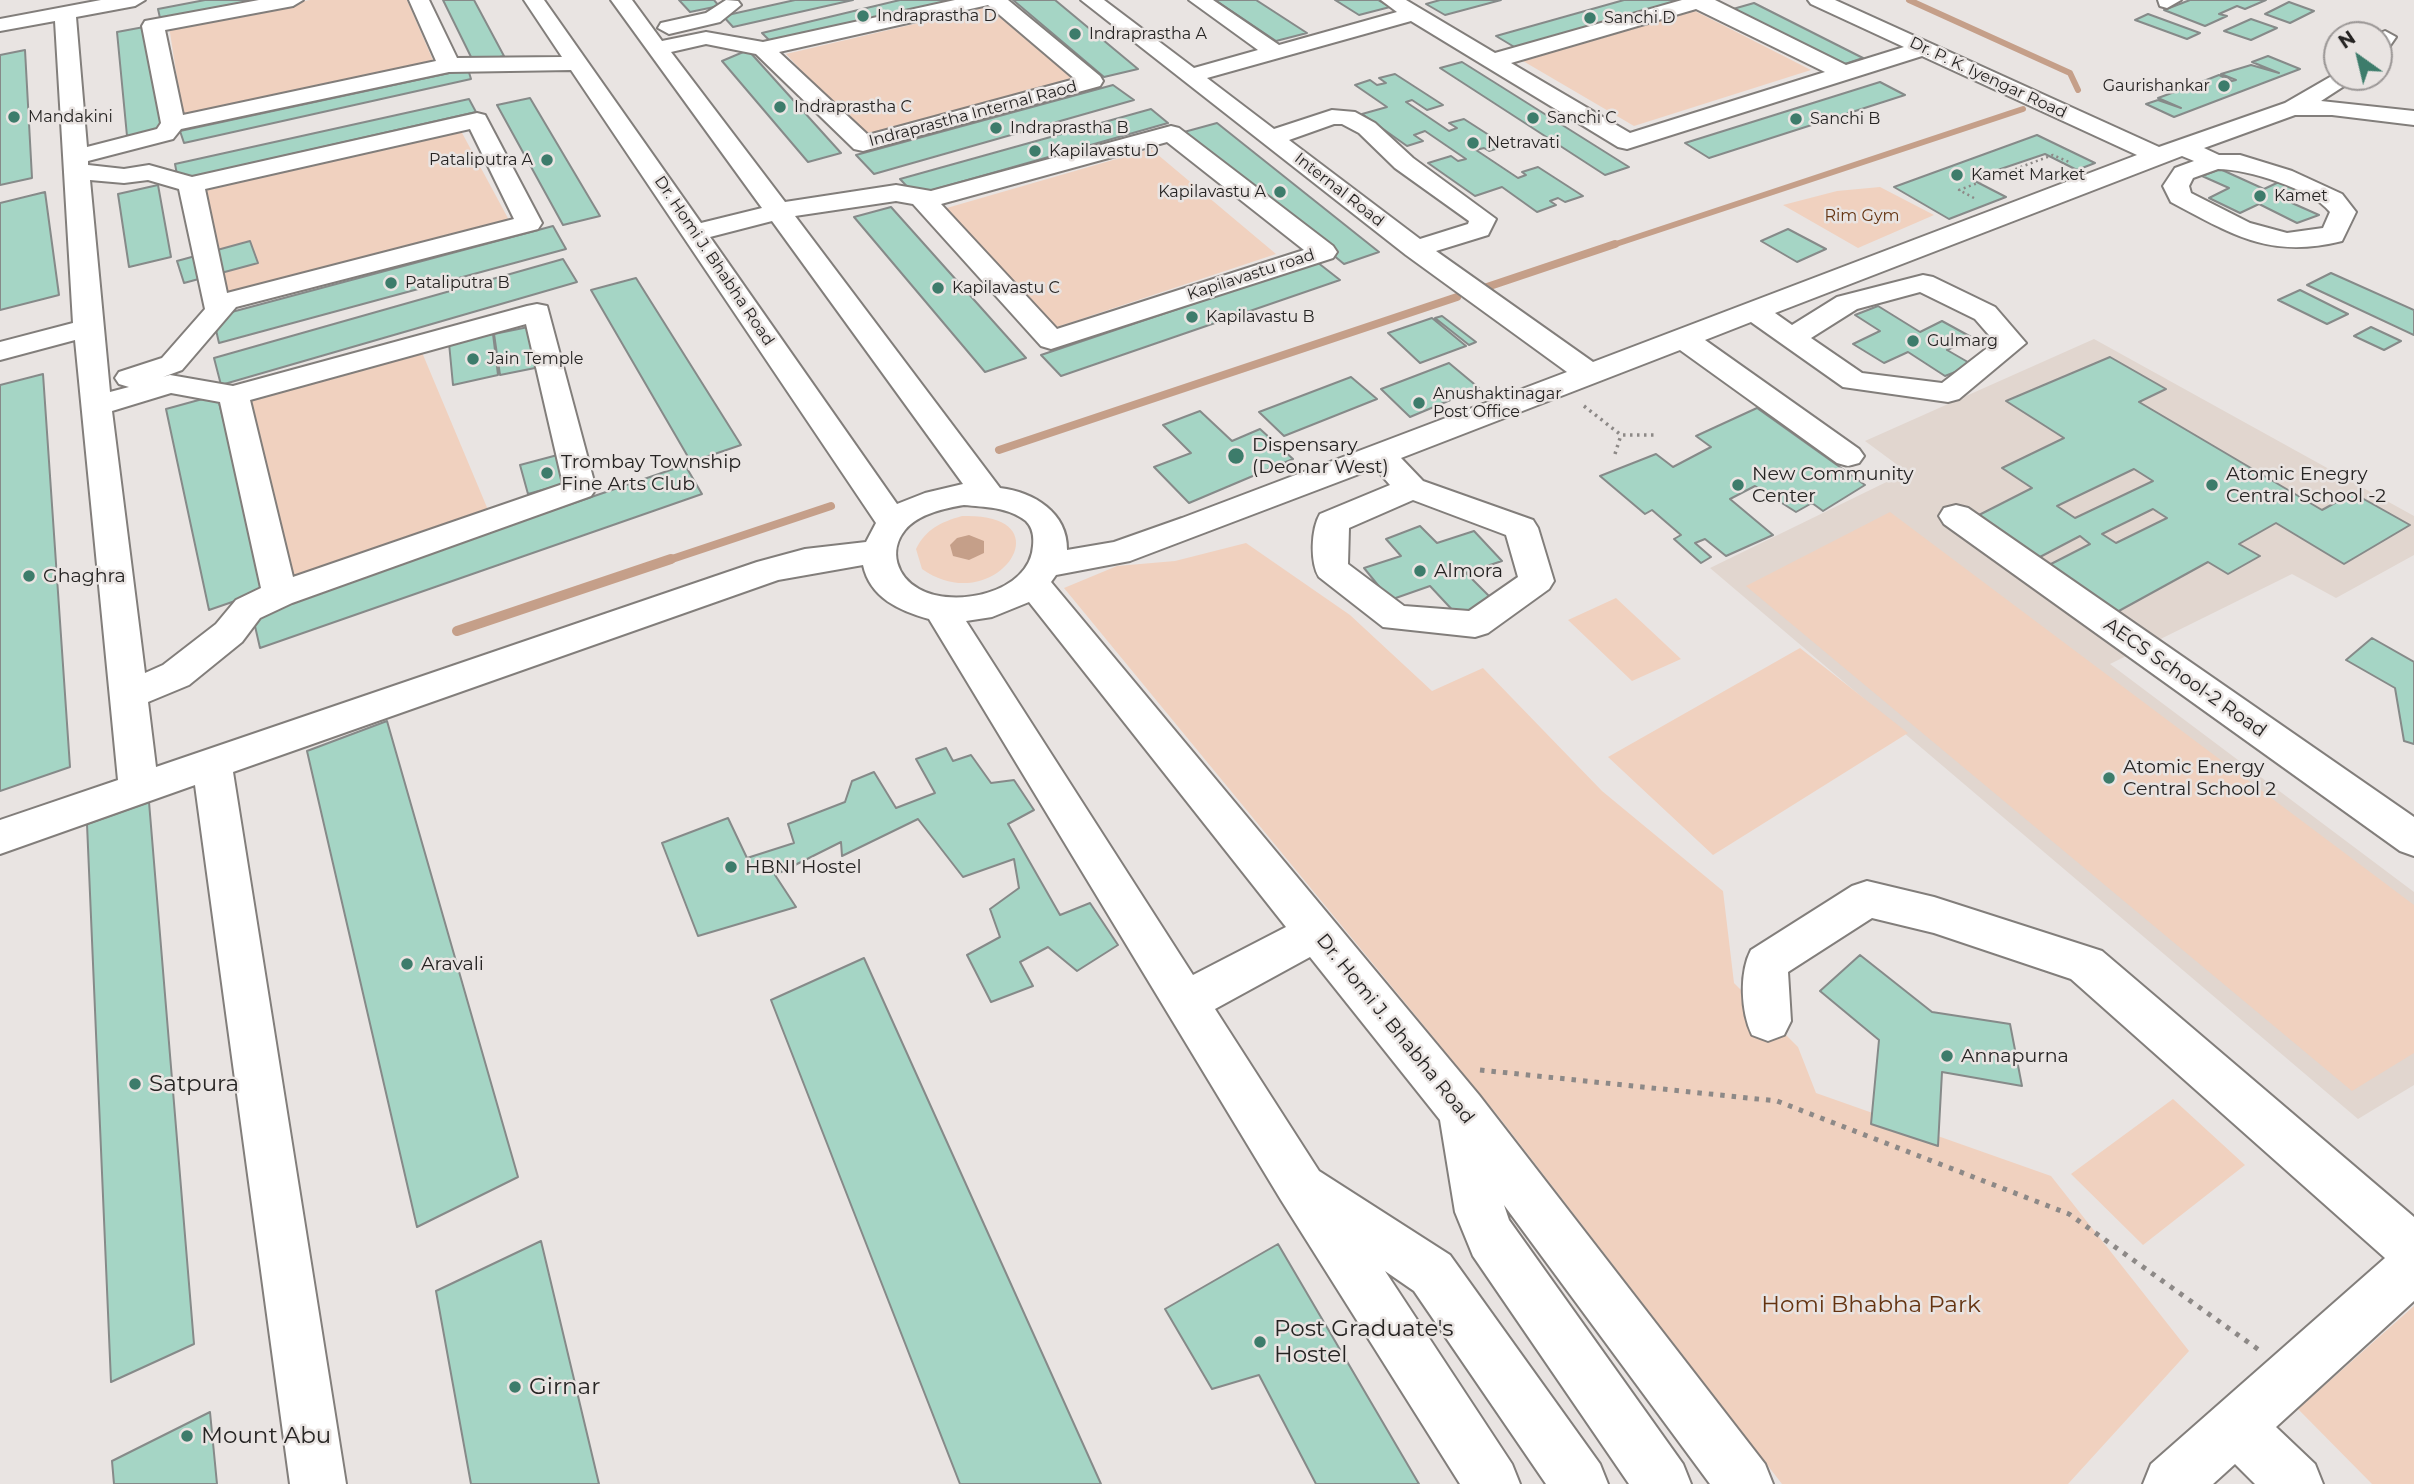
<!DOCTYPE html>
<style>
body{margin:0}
#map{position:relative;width:2414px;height:1484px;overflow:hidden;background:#e9e4e2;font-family:Montserrat,sans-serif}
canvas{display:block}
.north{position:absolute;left:2323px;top:21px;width:70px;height:70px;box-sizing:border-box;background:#e9e4e2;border:2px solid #9b9796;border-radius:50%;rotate:326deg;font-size:19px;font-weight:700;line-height:28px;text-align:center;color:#262423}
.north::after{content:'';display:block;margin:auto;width:24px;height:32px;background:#3d7c6b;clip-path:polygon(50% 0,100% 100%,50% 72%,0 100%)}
</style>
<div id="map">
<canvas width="2414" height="1484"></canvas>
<div class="north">N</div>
</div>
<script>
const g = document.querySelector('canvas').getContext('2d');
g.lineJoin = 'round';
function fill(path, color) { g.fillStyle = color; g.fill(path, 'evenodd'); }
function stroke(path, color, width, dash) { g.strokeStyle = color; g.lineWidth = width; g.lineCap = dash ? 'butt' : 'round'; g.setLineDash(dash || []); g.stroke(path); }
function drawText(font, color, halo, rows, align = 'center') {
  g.font = font + ' Montserrat,sans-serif'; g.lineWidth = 5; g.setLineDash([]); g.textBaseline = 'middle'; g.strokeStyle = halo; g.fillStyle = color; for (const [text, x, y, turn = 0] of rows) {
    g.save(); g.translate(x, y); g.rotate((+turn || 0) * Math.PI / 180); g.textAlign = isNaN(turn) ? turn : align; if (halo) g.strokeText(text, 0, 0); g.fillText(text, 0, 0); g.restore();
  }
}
const built = new Path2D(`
 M2094 339 2414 516V555L2336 598 2292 574 2110 664 2414 892V1085L2358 1119 1710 568 1907 472 1865 441Z`);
const green = new Path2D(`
 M310 0H407L435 65 183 117 169 26Z
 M987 7 1079 83 865 139 786 54Z
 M1695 11 1811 70 1634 126 1523 61Z
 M461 131 510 222 225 296 199 192Z
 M1151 149 1276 254 1036 334 926 214Z
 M1880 187 1934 215 1858 248 1783 205 1837 191Z
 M421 350 491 517 290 585 242 402Z
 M1890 512 2414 905V1053L2352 1091 1746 586Z
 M962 516C1070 512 995 621 922 569L916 549C926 529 941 522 962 516Z
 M1246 543 1350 615 1432 691 1483 668 1602 791 1723 891 1734 983 1798 1047 1816 1093 2051 1176 2189 1351 2068 1484H1782L1499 1117 1064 588 1117 566 1175 561Z
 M1616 598 1681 659 1632 681 1568 620Z
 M1800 648 1908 733 1713 855 1608 757Z
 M2173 1099 2245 1165 2143 1245 2071 1174Z
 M2414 1306V1484H2372L2298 1409Z`);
const water = new Path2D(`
 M969 535 984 541V553L969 560 953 556 950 545 957 538Z`);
const streamFar2 = new Path2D(`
 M1909 0 2070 73 2078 90
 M1610 246 2023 109`);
const streamFar1 = new Path2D(`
 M1487 287 1615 244
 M999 450 1457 297
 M666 561 831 506`);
const stream = new Path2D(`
 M457 631 671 559`);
const building = new Path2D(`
 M205 0H257L160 18 158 9Z
 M443 0H474L504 56 474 63Z
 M679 0H714L719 6 690 12Z
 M795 0H853L733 27 723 16Z
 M900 0H963L774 45 762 33Z
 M1013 0H1055L1138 69 1104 77Z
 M1215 0H1256L1307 33 1276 41Z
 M1335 0H1378L1390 7 1359 15Z
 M1440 0H1501L1445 15 1426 4Z
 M1624 0H1684L1516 48 1496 36Z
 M2190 0H2266L2245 9 2237 6 2219 14 2227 16 2205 26 2164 10Z
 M2289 2 2314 11 2290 23 2265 14Z
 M1754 3 1863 58 1842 65 1733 9Z
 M2148 14 2200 33 2187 39 2135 20Z
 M2251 19 2277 28 2251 40 2224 31Z
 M144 27 164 129 127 136 117 32Z
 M25 50 32 178 0 185V55Z
 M748 50 841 153 808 162 722 61Z
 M2268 56 2300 69 2174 117 2146 104 2158 100 2181 108 2158 98 2188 87 2200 92 2203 91 2191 86 2219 75 2232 81 2236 80 2221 74 2251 65 2279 73 2252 62Z
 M1462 62 1629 167 1605 175 1440 68Z
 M468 69 471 79 184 143 180 131Z
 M1395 74 1443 105 1427 110 1412 100 1406 102 1449 131 1457 128 1449 123 1464 119 1506 146 1489 151 1484 148 1476 150 1518 178 1526 175 1522 172 1538 167 1583 196 1565 202 1558 198 1550 201 1556 205 1537 212 1502 187 1475 196 1428 163 1451 156 1458 161 1466 159 1425 131 1414 135 1423 141 1407 146 1362 114 1387 107 1355 85 1370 80 1377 85 1386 83 1379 78Z
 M1880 82 1905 95 1709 158 1685 143Z
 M1113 85 1134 100 874 174 856 155Z
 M530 98 600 216 563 225 497 105Z
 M469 99 476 112 178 180 175 164Z
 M1151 109 1168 123 915 195 900 179Z
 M1217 123 1379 252 1344 264 1184 132Z
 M2037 135 2095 163 2077 170 2045 154 1971 179 2006 197 1949 219 1894 187Z
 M2220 169 2264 189 2281 181 2312 194 2292 203 2319 215 2297 223 2259 204 2240 213 2209 198 2229 188 2202 176Z
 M158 185 171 257 129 267 118 194Z
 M45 192 59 295 0 310V203Z
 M891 207 1026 358 985 372 854 217Z
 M553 226 566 249 219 343 213 317Z
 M1788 229 1826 249 1797 262 1761 241Z
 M250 241 258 263 184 283 177 261Z
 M563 259 577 282 221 385 214 358Z
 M1317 262 1340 280 1061 376 1041 355Z
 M2331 273 2414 310V335L2307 285Z
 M636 278 741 445 691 462 591 290Z
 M2300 290 2348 314 2327 324 2278 300Z
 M1878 306 1920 332 1942 321 1973 338 1947 350 1973 365 1945 376 1908 352 1884 363 1853 344 1880 331 1855 315Z
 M1442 316 1476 342 1469 345 1435 318Z
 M1432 318 1466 346 1420 363 1388 333Z
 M538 325 545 366 500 375 494 334Z
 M2371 327 2401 341 2384 350 2354 336Z
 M493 334 498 375 453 385 449 343Z
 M2110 357 2166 389 2139 402 2322 510 2353 493 2410 525 2344 564 2276 523 2239 544 2260 556 2228 574 2208 562 2117 612 2049 565 2090 544 2080 536 2038 558 1977 516 2032 488 2002 468 2064 438 2006 401ZM2134 469 2153 481 2075 518 2057 506ZM2153 509 2167 518 2116 543 2102 534Z
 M1449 363 1479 388 1410 417 1381 389Z
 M43 374 70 767 0 791V385Z
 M1351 377 1377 399 1284 436 1259 412Z
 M217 395 267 590 209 610 166 409Z
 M1757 408 1865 485 1823 511 1812 503 1796 512 1755 486 1730 499 1773 535 1726 556 1705 539 1695 543 1711 557 1701 563 1674 539 1681 535 1652 510 1645 514 1600 476 1656 454 1673 467 1711 447 1696 436Z
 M1200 411 1232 441 1260 429 1293 459 1189 503 1154 467 1191 453 1163 425Z
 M565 453 574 481 528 494 520 465Z
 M685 465 702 494 260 648 252 613Z
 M1420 526 1437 543 1474 531 1502 561 1466 573 1494 601 1458 616 1430 586 1390 600 1364 568 1401 556 1386 539Z
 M2372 638 2414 662V744L2404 741 2395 688 2346 660Z
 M387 721 518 1177 417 1227 307 751Z
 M946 748 953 761 971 755 991 783 1014 780 1034 810 1008 824 1060 915 1090 903 1118 945 1077 971 1048 947 1020 962 1033 986 991 1002 967 955 1000 937 990 909 1019 888 1014 859 963 877 918 819 842 856 841 842 775 875 796 907 698 936 662 843 728 818 747 858 794 843 788 824 845 802 852 781 874 772 896 808 935 793 916 759Z
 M149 802 194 1344 111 1382 87 824Z
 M1860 955 1932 1012 2010 1024 2022 1086 1942 1072 1938 1146 1871 1124 1879 1040 1820 991Z
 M864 958 1101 1484H960L771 1000Z
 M541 1241 599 1484H471L436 1291Z
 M1278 1244 1419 1484H1316L1259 1375 1212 1389 1165 1309Z
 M210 1412 217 1484H114L112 1461Z`);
const pathFar2 = new Path2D(`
 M1974 198 1959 190 2053 155 2069 162`);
const pathFar1 = new Path2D(`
 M1584 406 1621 435H1655
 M1615 454 1621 435`);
const path = new Path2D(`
 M1480 1070 1777 1101 2069 1214 2259 1350`);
const minor = new Path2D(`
 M101 0H145L135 6 76 17 87 147 157 129 161 123 142 26 145 21 259 0H303L293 6 165 30 183 115 436 61 409 0H429L457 58 562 57 524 0H544L701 223 762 208 611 0H632L662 41 706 32 763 42 955 0H1008L1100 76 1103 81 1100 86 863 151 854 149 756 54 706 44 671 52 785 202 896 185 931 191 1171 126 1179 128 1333 246 1337 252 1333 258 1051 349 1041 346 913 204 896 201 795 216 1000 488C1034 492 1068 513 1067 550L1114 542 1182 518 1567 372 1406 255 1081 0H1104L1194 68 1258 50 1189 0H1213L1279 45 1397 12 1381 0H1406L1495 53 1682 0H1715L1846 65 1904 47 1811 4 1808 0H1835L2159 147 2285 103 2337 73V77H2358L2321 101 2414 111V125L2332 115H2295L2204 148 2219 155H2240L2292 171 2342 194 2356 212 2342 241C2270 259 2233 235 2171 202L2163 186 2175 168 2194 161 2182 156 1775 313 1792 325 1837 297 1923 275 1933 277 1995 307 2026 343 1959 399 1948 402 1843 387 1751 322 1705 340 1859 449 1864 456 1859 463 1848 466 1837 463 1680 350 1401 458 1423 481 1533 520 1538 528 1554 581 1549 589 1488 633 1475 637 1383 627 1319 577C1310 563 1311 529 1320 514L1390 485 1375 468 1130 561 1056 575 1051 582 1479 1095 1765 1464 1773 1484H1710L1504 1205 1509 1220 1683 1464 1691 1484H1629L1473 1256 1455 1212 1440 1120 1310 957 1215 1009 1319 1171 1450 1255 1600 1464 1608 1484H1546L1414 1291 1385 1271 1512 1464 1520 1484H1460L1281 1200 929 619C900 611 870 598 863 565L778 580 233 772 346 1484H290L195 785 0 854V820L118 780 75 340 0 360V342L73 323 55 21 0 31V19ZM988 5 1075 79 868 135 779 52ZM1696 9 1825 72 1630 133 1511 63ZM1411 21 1618 147 1627 149 1922 56 2137 155 1593 362 1436 251 1488 235 1496 219 1413 158 1375 123 1355 112 1332 110 1274 129 1207 78ZM571 70 876 523 866 542 805 549 757 562 156 767 148 702 189 685 242 642 260 618 292 603 591 496 596 489 547 306 537 304 527 306 233 386 170 375 163 377 182 370 236 307 538 229 542 223 485 115 477 113 192 177 149 165 124 169 88 165V161L173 139 181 129 449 72ZM1334 124H1342L1359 133 1395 168 1469 221 1468 224 1420 239 1289 140ZM470 129 514 219 227 293 205 189ZM1167 142 1304 250 1057 329 941 204ZM2218 169C2247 169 2312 189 2330 212L2323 228 2287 233 2250 223 2191 193 2189 186 2193 178ZM90 180 124 183 148 180 179 189 205 309 162 358 119 372 115 378 119 384 129 387 110 392ZM772 221 963 484 925 493 897 504 710 237ZM1920 292 1975 319 1995 342 1942 383 1862 373 1811 338 1857 309ZM526 324 563 484 293 577 250 400ZM171 393 220 402 261 588 236 600 216 624 163 665 145 673 112 411ZM1413 500 1506 535 1518 577 1469 611 1404 606 1348 564 1349 528ZM964 505C984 507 1009 507 1026 521 1033 528 1034 537 1033 546 1030 593 954 609 919 589 897 577 888 551 905 530 918 514 945 508 964 505ZM1029 602 1286 927 1193 975 966 621 992 617Z
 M726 0 738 1 741 5 720 22 669 34 658 28 661 23 706 13Z
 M2158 0H2181L2167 8 2160 6Z
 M2385 31 2396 37 2387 50 2379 52V35H2375Z
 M1956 505 1968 508 2414 817V856L2400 851 1944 524 1939 516 1944 508Z
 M1867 881 1934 897 2102 951 2414 1217V1301L2276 1427 2315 1464 2323 1484H2255L2235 1464 2213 1484H2143L2151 1464 2385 1258 2071 979 1934 933 1872 918 1788 972 1791 1021 1784 1035 1768 1041 1752 1035C1741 1012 1739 973 1751 950L1852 886Z`);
const markers = [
 [863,16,7,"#3d7c6b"],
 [1590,18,7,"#3d7c6b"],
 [1075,34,7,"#3d7c6b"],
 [2224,86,7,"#3d7c6b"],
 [780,107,7,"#3d7c6b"],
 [14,117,7,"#3d7c6b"],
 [1533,118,7,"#3d7c6b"],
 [1796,119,7,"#3d7c6b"],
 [996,128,7,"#3d7c6b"],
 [1473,143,7,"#3d7c6b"],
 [1035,151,7,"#3d7c6b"],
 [547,160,7,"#3d7c6b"],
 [1957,175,7,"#3d7c6b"],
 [1280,192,7,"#3d7c6b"],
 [2260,196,7,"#3d7c6b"],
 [391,283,7,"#3d7c6b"],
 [938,288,7,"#3d7c6b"],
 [1192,317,7,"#3d7c6b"],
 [1913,341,7,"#3d7c6b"],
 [473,359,7,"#3d7c6b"],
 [1419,403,7,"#3d7c6b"],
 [1236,456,9,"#3d7c6b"],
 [547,473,7,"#3d7c6b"],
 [1738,485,7,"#3d7c6b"],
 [2212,485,7,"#3d7c6b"],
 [1420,571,7,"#3d7c6b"],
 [29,576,7,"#3d7c6b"],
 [2109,778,7,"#3d7c6b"],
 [731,867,7,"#3d7c6b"],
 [407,964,7,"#3d7c6b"],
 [1947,1056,7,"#3d7c6b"],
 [135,1084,7,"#3d7c6b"],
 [1260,1342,7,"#3d7c6b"],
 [515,1387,7,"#3d7c6b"],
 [187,1436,7,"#3d7c6b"]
];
const farPoinames = [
 ["Indraprastha D",877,16],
 ["Sanchi D",1604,18],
 ["Indraprastha A",1089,34],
 ["Gaurishankar",2210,86,"right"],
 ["Indraprastha C",794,107],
 ["Mandakini",28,117],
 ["Sanchi C",1547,118],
 ["Sanchi B",1810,119],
 ["Indraprastha B",1010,128],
 ["Netravati",1487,143],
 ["Kapilavastu D",1049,151],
 ["Pataliputra A",533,160,"right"],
 ["Kamet Market",1971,175],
 ["Kapilavastu A",1266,192,"right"],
 ["Kamet",2274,196],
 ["Pataliputra B",405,283],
 ["Kapilavastu C",952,288],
 ["Kapilavastu B",1206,317],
 ["Gulmarg",1927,341],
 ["Jain Temple",487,359],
 ["Anushaktinagar",1433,394],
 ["Post Office",1433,412]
];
const farStreetnames = [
 ["Dr. P. K. Iyengar Road",1988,78,25],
 ["Indraprastha Internal Raod",973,114,-15],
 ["Internal Road",1339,190,38],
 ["Dr. Homi J. Bhabha Road",714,261,56],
 ["Kapilavastu road",1251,275,-18]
];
const farParknames = [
 ["Rim Gym",1862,216]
];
const poiNames = [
 ["Dispensary",1252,445],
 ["(Deonar West)",1252,467],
 ["Trombay Township",561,462],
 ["Fine Arts Club",561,484],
 ["New Community",1752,474],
 ["Center",1752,496],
 ["Atomic Enegry",2226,474],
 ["Central School -2",2226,496],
 ["Almora",1434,571],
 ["Ghaghra",43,576],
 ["Atomic Energy",2123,767],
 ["Central School 2",2123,789],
 ["HBNI Hostel",745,867],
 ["Aravali",421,964],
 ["Annapurna",1961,1056]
];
const streetNames = [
 ["AECS School-2 Road",2185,678,35],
 ["Dr. Homi J. Bhabha Road",1395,1029,51]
];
const nearPoinames = [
 ["Satpura",149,1084],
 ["Post Graduate's",1274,1329],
 ["Hostel",1274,1355],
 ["Girnar",529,1387],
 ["Mount Abu",201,1436]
];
const nearParknames = [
 ["Homi Bhabha Park",1871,1305]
];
fill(built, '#e1d6cf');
fill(green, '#f0d1bf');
fill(water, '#c59f89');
stroke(streamFar2, '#c59f89', 6);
stroke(streamFar1, '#c59f89', 8);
stroke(stream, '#c59f89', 10);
fill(building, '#a5d5c5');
stroke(building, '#868a89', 2);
stroke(minor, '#827e7b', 4);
stroke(pathFar2, '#8d8987', 2.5, [2, 3.5]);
stroke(pathFar1, '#8d8987', 3.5, [2.5, 4.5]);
stroke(path, '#8d8987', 5, [4.5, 7]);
fill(minor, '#fff');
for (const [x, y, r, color] of markers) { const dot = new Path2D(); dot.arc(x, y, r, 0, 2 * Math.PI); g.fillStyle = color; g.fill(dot); stroke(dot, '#e9e4e2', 2.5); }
drawText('16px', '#262423', '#e9e4e2', farPoinames, 'left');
drawText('16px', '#262423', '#e9e4e2', farStreetnames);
drawText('16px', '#643310', '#e9e4e2', farParknames);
drawText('19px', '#262423', '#e9e4e2', poiNames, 'left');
drawText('19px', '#262423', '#e9e4e2', streetNames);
drawText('23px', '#262423', '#e9e4e2', nearPoinames, 'left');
drawText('23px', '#643310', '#e9e4e2', nearParknames);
</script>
